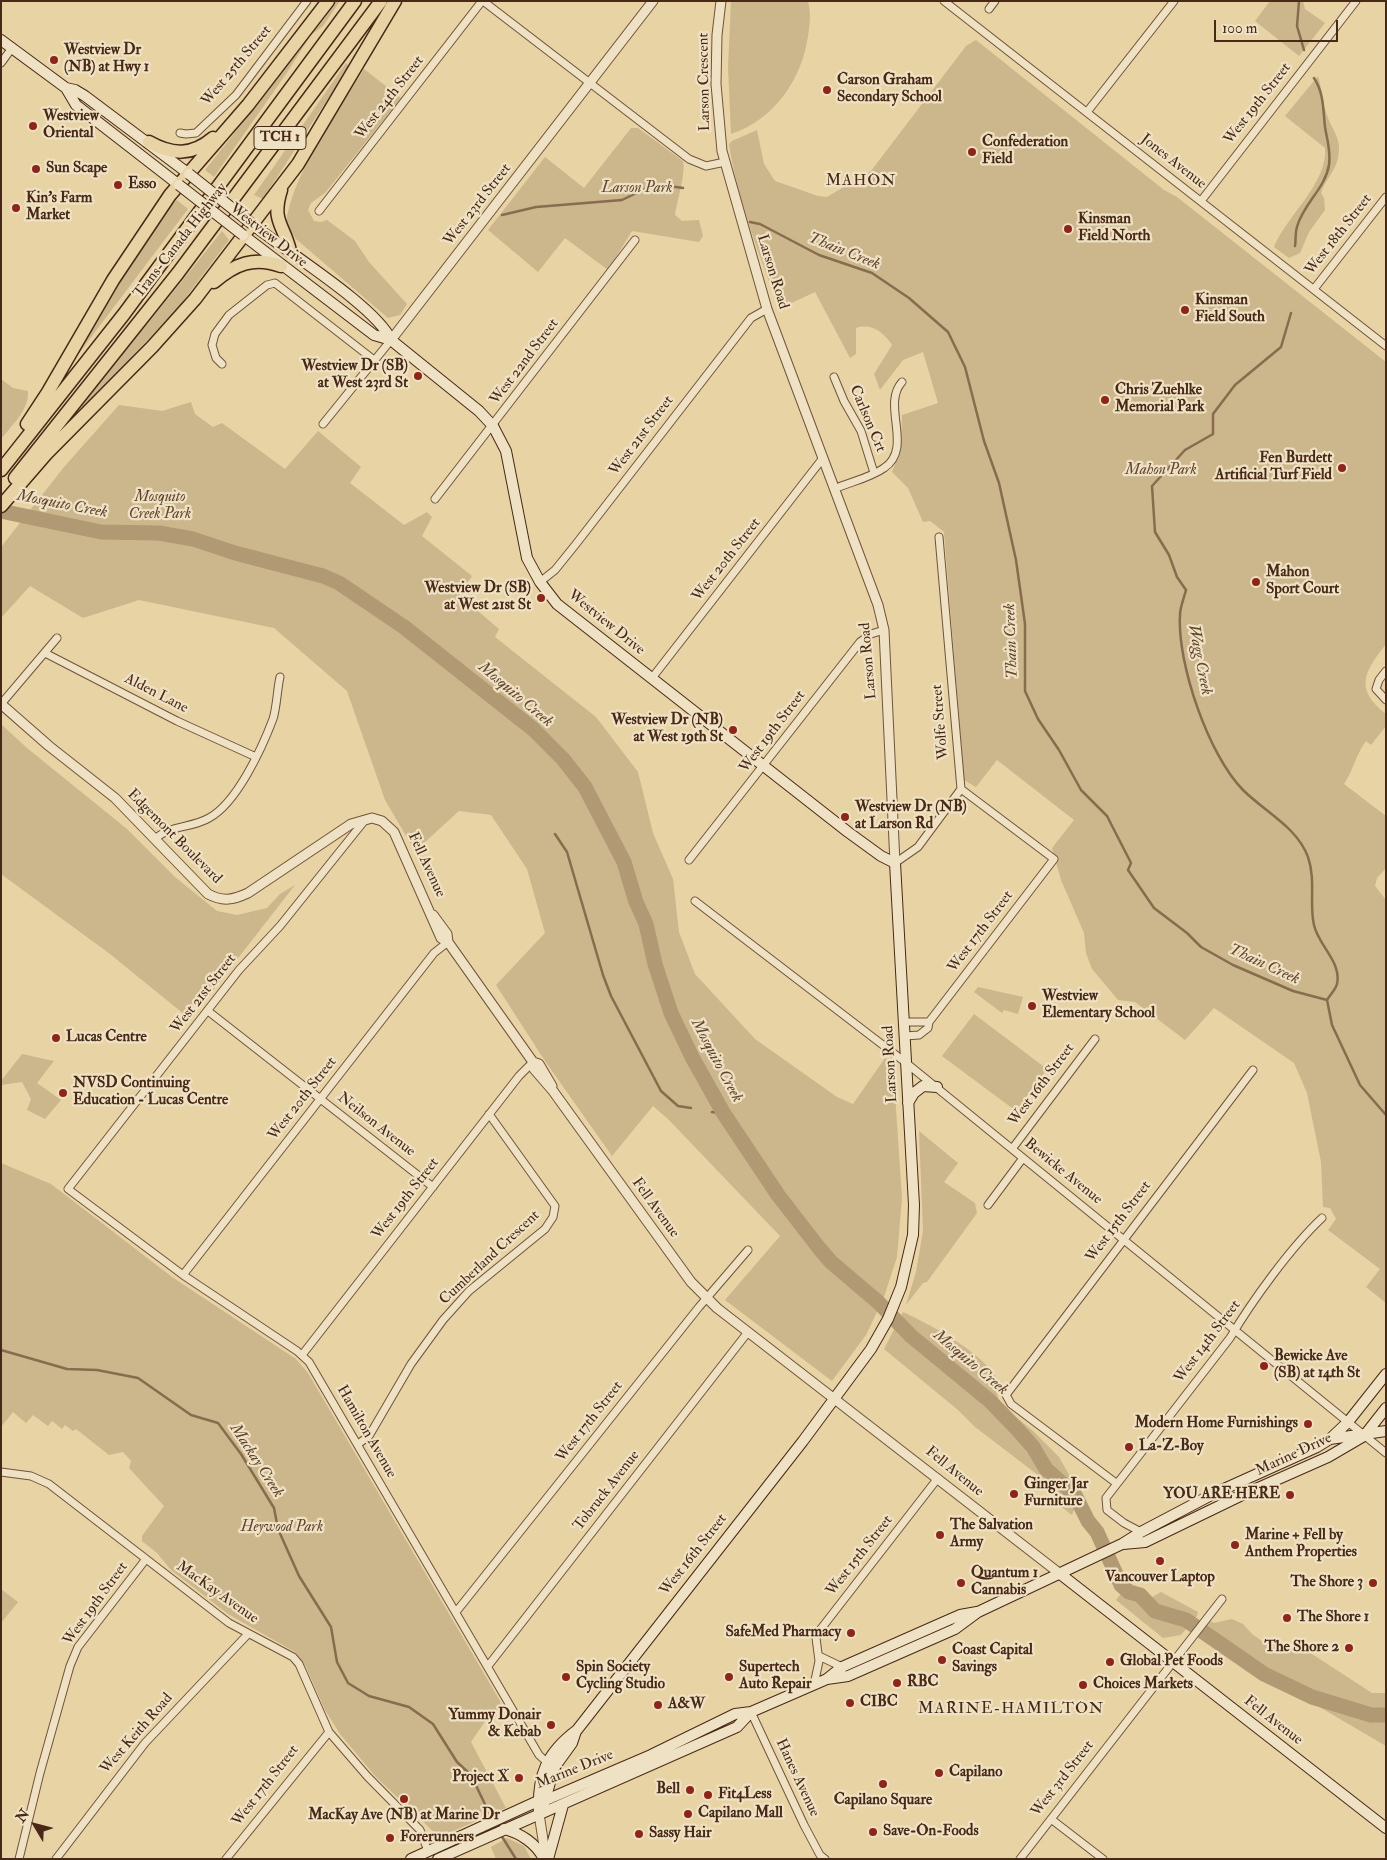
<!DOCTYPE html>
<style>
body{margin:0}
#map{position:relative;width:1387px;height:1860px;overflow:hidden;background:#e7d3a4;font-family:"IM FELL Double Pica",serif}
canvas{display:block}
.frame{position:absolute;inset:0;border:2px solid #482816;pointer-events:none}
.north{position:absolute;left:10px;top:1800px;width:50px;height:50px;-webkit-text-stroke:4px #efe2c4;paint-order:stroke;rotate:307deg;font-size:14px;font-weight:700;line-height:20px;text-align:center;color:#482816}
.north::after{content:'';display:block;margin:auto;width:18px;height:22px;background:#482816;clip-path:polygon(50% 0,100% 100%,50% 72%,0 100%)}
.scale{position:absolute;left:1214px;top:20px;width:124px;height:22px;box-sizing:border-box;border:2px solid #482816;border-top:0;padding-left:6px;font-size:15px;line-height:18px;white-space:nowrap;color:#482816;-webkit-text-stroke:4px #efe2c4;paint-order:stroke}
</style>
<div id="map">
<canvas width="1387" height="1860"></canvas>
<div class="frame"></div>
<div class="north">N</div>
<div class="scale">100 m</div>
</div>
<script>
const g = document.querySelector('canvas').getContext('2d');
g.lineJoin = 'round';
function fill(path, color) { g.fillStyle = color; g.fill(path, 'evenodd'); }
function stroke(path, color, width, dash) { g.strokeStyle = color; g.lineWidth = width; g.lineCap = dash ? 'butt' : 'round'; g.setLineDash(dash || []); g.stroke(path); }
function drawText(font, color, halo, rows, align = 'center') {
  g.font = font + ' "IM FELL Double Pica",serif'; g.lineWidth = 4.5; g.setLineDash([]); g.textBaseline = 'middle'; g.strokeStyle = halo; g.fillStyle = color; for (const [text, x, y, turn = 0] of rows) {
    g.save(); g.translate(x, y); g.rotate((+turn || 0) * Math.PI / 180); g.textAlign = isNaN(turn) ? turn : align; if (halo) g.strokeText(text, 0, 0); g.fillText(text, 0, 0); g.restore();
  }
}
const green = new Path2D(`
 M331 1H340L323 26 311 35 286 74 214 177 205 170 268 91 300 46 325 18Z
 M731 1H808C811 12 810 25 808 36 802 79 774 120 731 134L728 67Z
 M1270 1H1303L1305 9 1325 23 1299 56 1255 21Z
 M976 40 1164 190 1177 197 1386 362V644C1364 672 1354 689 1386 714V726L1371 745 1366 741C1356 754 1353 771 1344 784L1386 816V868L1377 878 1375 886 1386 900V1303L1366 1287 1380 1269 1328 1230 1336 1219 1330 1208 1323 1207 1321 1162 1307 1093 1294 1063 1214 1008 1185 1040 1135 1002 1118 1000 1092 969 1086 953 1084 933 1061 880 1052 848 1074 820 997 760 976 787 964 780 944 532 930 521 923 522 908 488 892 472 901 449 902 415 938 403 923 352 903 360 880 390 874 374 892 345C883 332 872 323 856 328V354L850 358 815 292 779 309C760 255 737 200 729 144L732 141 757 130 764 164 775 181 818 196 827 197 871 171 966 46Z
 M346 63 349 66 263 199 254 195Z
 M364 69 401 98 325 193 311 203 308 210 314 221 321 222 327 220 355 241 369 262 407 304 400 315 388 318 296 239 286 225C290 177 338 112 364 69Z
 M1318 76C1322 90 1323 105 1328 118 1334 133 1342 140 1338 158 1335 172 1325 180 1321 193L1324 198 1325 210 1309 232 1300 253 1289 258 1274 247C1287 215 1328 183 1325 148L1285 116Z
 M631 128H638L683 161C686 173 677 201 675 215L682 221 699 220 703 236 699 242 632 231 608 270 565 238 538 272 488 230 545 157 584 188Z
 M177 200 188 209 64 373 155 222Z
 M222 231 229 240 181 304 84 408 79 405 104 372 149 322Z
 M1 379 13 388 28 391C29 410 13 424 1 439Z
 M191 402 195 414 213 427 222 423 285 469 318 431 361 467 350 483 404 525 427 512 432 517 422 536 472 576 459 595 499 629 495 637 596 717 638 772 653 833 673 879 679 932 695 974 755 1039 837 1097 853 1104 885 1058 893 1064 902 1198 897 1257 884 1297 866 1335 832 1381 725 1300 780 1236 668 1119 653 1106 612 1156 545 1061 496 985 545 933 527 869 491 815 459 811 415 851 385 800 347 691 274 628 139 600 83 618 30 586 1 618V547L64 467 119 405 162 411Z
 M1 724 27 748 127 829 175 877 217 911 237 915 267 908 280 894 295 885 207 998 201 994 185 1015 110 954 1 874Z
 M978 987 1023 997 1018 1014 1004 1010 1002 1013 974 992Z
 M974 1014 1047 1069 1016 1111 942 1056Z
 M22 1054 54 1061 37 1083 61 1100 45 1119 27 1110 31 1099 22 1082 1 1085V1081Z
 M919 1131 958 1163 944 1182 975 1203 977 1213 927 1282 923 1283 906 1305 916 1272 923 1231Z
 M1 1163 51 1184 172 1277 296 1359 308 1373 500 1701 501 1707 490 1714 471 1742 506 1808 444 1835H437L376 1777 340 1734 325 1710 306 1667 295 1652 228 1614 171 1570 157 1553 142 1541V1536L164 1506 129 1468 131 1461 123 1452 109 1455 76 1429 73 1431 65 1425 62 1429 52 1421 48 1426 33 1415 26 1423 13 1412 1 1427Z
 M903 1312C933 1326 984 1353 999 1382L994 1390 997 1392 999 1403 1033 1431 1059 1457 1080 1494 1072 1515 1060 1506 1063 1503 1037 1482 1038 1475 975 1427 958 1410 884 1349Z
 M1126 1587 1145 1601 1161 1592 1198 1612 1197 1616 1181 1635 1163 1638 1116 1600Z
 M1 1589 18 1602 1 1623Z
 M1232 1619 1243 1624 1252 1634 1262 1641 1290 1646 1312 1654 1372 1693H1386V1746L1198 1636 1210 1621 1214 1623Z
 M507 1838 524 1846 531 1859H496L491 1847Z`);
const stream = new Path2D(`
 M1299 1 1297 26 1304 50
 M502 215 536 207 622 200 655 184 683 188
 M750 222 760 224 819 255 872 273 909 298 948 332 965 367 984 441 999 483 1016 560 1025 624V691L1038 719 1059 750 1081 790 1107 816 1131 863 1128 870 1154 908 1187 933 1201 947 1233 965 1293 991 1327 1000
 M1295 246C1296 240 1295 233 1297 227 1303 204 1325 189 1329 165 1331 151 1327 140 1325 127 1323 110 1324 93 1314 78
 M1291 313 1281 347 1235 385 1213 414V434L1185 450 1152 486 1155 532 1169 555 1177 577 1186 590C1184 598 1180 607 1180 615 1177 664 1209 756 1243 790 1265 812 1297 827 1308 857 1316 880 1309 905 1314 925 1318 945 1342 962 1337 984 1336 989 1330 995 1327 1000
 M555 834 567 852 603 975 611 996 661 1091 678 1106 691 1108
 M1327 1000 1332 1025 1360 1085 1386 1115
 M712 1112 724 1114
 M1 1350 67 1369 97 1370 138 1378 191 1415 218 1423 241 1454 274 1508 278 1529 299 1576 331 1627 337 1662 348 1683 369 1696 409 1707 433 1724 457 1762 471 1775 492 1819
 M501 1835 516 1859`);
const river = new Path2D(`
 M1 511 101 532 159 533 193 539 235 553 323 576 339 583 404 627 533 729 563 759 585 787 624 862 636 902 646 924 655 964 671 1013 692 1057 724 1114 778 1195 819 1248 831 1262 878 1302 911 1336 990 1401 1018 1430 1033 1447 1046 1469 1075 1495 1088 1521 1097 1532 1121 1585 1129 1592 1140 1595 1155 1611 1186 1620 1264 1674 1312 1697 1371 1715H1386`);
const minor = new Path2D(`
 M483 1 689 159 706 166 725 162
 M944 1 1386 346
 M989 9 995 1
 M1 63 12 48
 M1087 112 1174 1
 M180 133 186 134 196 133 236 95 307 1
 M1201 201 1356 1
 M319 211 482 1
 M1314 289 1386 197
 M222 364 216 358 212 345 215 334 229 315 267 285 275 283 374 360
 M834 377 844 401 861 431 874 473
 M323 424 391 340
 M834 489C850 482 870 478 884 468 914 448 881 405 902 382
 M435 499 635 240
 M540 582 555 570 576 544 751 318 767 309
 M45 653 177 721 256 757
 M1386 671 1379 680 1376 689 1386 700
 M652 678 823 458
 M1 704 57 638
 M365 820 280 926 239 970 68 1189 183 1275 297 1351 309 1362 539 1755 550 1765
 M156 838C172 825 192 828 209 818 237 803 262 748 273 719 277 706 277 690 280 677
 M689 860 860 642 871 634 884 630
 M895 863 918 847 961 789
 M695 901 905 1062 1386 1453
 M208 1011 433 1187
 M904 1022H929
 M905 1036 919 1035 928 1028 929 1022 1054 859 961 789 939 537
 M1012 1149 1095 1039
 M988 1205 1023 1158
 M183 1275 434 953 448 942
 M302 1355 519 1076 533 1062
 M358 1444 369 1436 411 1364 443 1320 469 1291 545 1229 553 1217 555 1206 489 1114
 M1 1472 31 1476 49 1484 229 1623 293 1657 299 1664 329 1732 367 1776 420 1830 428 1851
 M1116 1483 1011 1404 1006 1395 1253 1070
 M1141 1532 1124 1523 1107 1510 1106 1498 1230 1338C1252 1301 1291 1247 1322 1218
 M456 1612 699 1307 748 1250
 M819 1656 842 1667
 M488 1666 748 1332
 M814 1685 819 1661 816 1638 820 1630 938 1478
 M751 1712 804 1825 820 1855 825 1859
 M1051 1819 1103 1859
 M19 1859 40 1773 70 1666 78 1647 146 1559
 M56 1859 145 1743 248 1634
 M226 1859 329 1732
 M1020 1859 1222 1599`);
const tertiary = new Path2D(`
 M721 1 717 35 716 84 722 151 767 309 878 605 884 630 895 863
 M391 340 653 1
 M1 704 49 746 115 798 208 894C223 902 233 900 248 893L351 824 372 818 382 821 394 832 441 938 448 942 533 1062 534 1069 553 1091 691 1282 717 1308 748 1332 1059 1573
 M433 915 447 934 448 942
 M533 1062 539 1064 552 1086
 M539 1814 546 1859`);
const secondary = new Path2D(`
 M1 40 66 88 75 90 85 96 189 174
 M66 88 76 105 179 185
 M252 224C284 250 377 307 391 340L479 411 493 426 506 451 527 558 540 582 557 604 848 832 881 856 895 863 914 1205 913 1235 901 1287 888 1319 871 1349 803 1441 577 1730C546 1753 537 1776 539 1814
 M243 235 374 335 391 340
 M908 1103 914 1093 923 1086 937 1087
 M1330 1439 1386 1431
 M1123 1544 1145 1542 1240 1496 1328 1457 1364 1436 1386 1408
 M1059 1573 1386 1828
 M827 1679 848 1676 955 1629 978 1612 1122 1544 1141 1532 1215 1493 1317 1447 1330 1439 1348 1422 1386 1374
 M544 1804 554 1768 572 1743 576 1731
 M504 1829C520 1833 536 1843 544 1859
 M411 1859 538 1801 546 1800 651 1755 735 1714 751 1712 827 1679 842 1667 944 1622 960 1615 977 1612
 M438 1859 737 1727 751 1712
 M548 1859 563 1805`);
const motorway = new Path2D(`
 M149 142C172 155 192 156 213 138
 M281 190C271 222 284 224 290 251
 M214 282C235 264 254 256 281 266
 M27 424 48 392 113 280 170 195 248 105 328 1
 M1 470 124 314 355 1
 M15 478 178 273 381 1
 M1 506 46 454 152 347 195 299 298 164 395 1`);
const secondaryBridge = new Path2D(`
 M189 174 252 224
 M179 185 243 235`);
const markers = [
 [54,60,5,"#8f2418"],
 [827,90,5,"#8f2418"],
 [33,126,5,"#8f2418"],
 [972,152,5,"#8f2418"],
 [36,169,5,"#8f2418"],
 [118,185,5,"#8f2418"],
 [16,208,5,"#8f2418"],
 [1068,229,5,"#8f2418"],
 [1185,310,5,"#8f2418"],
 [418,376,5,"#8f2418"],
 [1105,400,5,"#8f2418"],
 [1342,468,5,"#8f2418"],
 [1256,582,5,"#8f2418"],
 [541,598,5,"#8f2418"],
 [733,730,5,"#8f2418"],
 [845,817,5,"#8f2418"],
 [1032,1006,5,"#8f2418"],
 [56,1038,5,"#8f2418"],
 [63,1093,5,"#8f2418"],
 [1264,1366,5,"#8f2418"],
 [1308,1424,5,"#8f2418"],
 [1129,1447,5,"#8f2418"],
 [1014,1494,5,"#8f2418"],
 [1290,1495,5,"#8f2418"],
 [940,1535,5,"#8f2418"],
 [1235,1545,5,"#8f2418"],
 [1160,1561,5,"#8f2418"],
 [961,1583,5,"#8f2418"],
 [1373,1583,5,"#8f2418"],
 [1287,1618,5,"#8f2418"],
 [851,1633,5,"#8f2418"],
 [1349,1648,5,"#8f2418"],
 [942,1660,5,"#8f2418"],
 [1110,1662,5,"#8f2418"],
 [566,1677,5,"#8f2418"],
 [729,1677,5,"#8f2418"],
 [897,1683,5,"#8f2418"],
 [1083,1685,5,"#8f2418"],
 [850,1703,5,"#8f2418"],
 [658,1705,5,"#8f2418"],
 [551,1725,5,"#8f2418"],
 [939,1773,5,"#8f2418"],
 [519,1778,5,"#8f2418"],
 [883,1784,5,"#8f2418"],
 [690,1790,5,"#8f2418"],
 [708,1795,5,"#8f2418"],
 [404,1799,5,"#8f2418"],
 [688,1814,5,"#8f2418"],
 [873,1832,5,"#8f2418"],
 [639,1834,5,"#8f2418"],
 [390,1838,5,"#8f2418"]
];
const shields = [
 [280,138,52]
];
const shieldNames = [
 ["TCH 1",280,138]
];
const poiNames = [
 ["Westview Dr",64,51],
 ["(NB) at Hwy 1",64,68],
 ["Carson Graham",837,81],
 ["Secondary School",837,98],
 ["Westview",43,117],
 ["Oriental",43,134],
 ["Confederation",982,143],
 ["Field",982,160],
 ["Sun Scape",46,169],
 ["Esso",128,185],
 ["Kin's Farm",26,199],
 ["Market",26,216],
 ["Kinsman",1078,220],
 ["Field North",1078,237],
 ["Kinsman",1195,301],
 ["Field South",1195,318],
 ["Westview Dr (SB)",408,367,"right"],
 ["at West 23rd St",408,384,"right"],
 ["Chris Zuehlke",1115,391],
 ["Memorial Park",1115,408],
 ["Fen Burdett",1332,459,"right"],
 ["Artificial Turf Field",1332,476,"right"],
 ["Mahon",1266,573],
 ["Sport Court",1266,590],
 ["Westview Dr (SB)",531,589,"right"],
 ["at West 21st St",531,606,"right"],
 ["Westview Dr (NB)",723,721,"right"],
 ["at West 19th St",723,738,"right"],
 ["Westview Dr (NB)",855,808],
 ["at Larson Rd",855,825],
 ["Westview",1042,997],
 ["Elementary School",1042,1014],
 ["Lucas Centre",66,1038],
 ["NVSD Continuing",73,1084],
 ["Education - Lucas Centre",73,1101],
 ["Bewicke Ave",1274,1357],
 ["(SB) at 14th St",1274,1374],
 ["Modern Home Furnishings",1298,1424,"right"],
 ["La-Z-Boy",1139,1447],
 ["Ginger Jar",1024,1485],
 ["Furniture",1024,1502],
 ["YOU ARE HERE",1280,1495,"right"],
 ["The Salvation",950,1526],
 ["Army",950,1543],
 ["Marine + Fell by",1245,1536],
 ["Anthem Properties",1245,1553],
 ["Quantum 1",971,1574],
 ["Cannabis",971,1591],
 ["Vancouver Laptop",1160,1578,"center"],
 ["The Shore 3",1363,1583,"right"],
 ["The Shore 1",1297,1618],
 ["SafeMed Pharmacy",841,1633,"right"],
 ["The Shore 2",1339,1648,"right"],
 ["Coast Capital",952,1651],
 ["Savings",952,1668],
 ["Global Pet Foods",1120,1662],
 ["Spin Society",576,1668],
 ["Cycling Studio",576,1685],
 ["Supertech",739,1668],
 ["Auto Repair",739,1685],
 ["RBC",907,1683],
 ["Choices Markets",1093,1685],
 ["CIBC",860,1703],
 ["A&W",668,1705],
 ["Yummy Donair",541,1716,"right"],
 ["& Kebab",541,1733,"right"],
 ["Capilano",949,1773],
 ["Project X",509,1778,"right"],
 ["Bell",680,1790,"right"],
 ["Fit4Less",718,1795],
 ["Capilano Square",883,1801,"center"],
 ["Capilano Mall",698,1814],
 ["MacKay Ave (NB) at Marine Dr",404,1816,"center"],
 ["Save-On-Foods",883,1832],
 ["Sassy Hair",649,1834],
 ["Forerunners",400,1838]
];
const streetNames = [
 ["West 25th Street",237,66,-50],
 ["Larson Crescent",705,82,-91],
 ["West 24th Street",390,98,-52],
 ["West 19th Street",1258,104,-52],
 ["Jones Avenue",1173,162,38],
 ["West 23rd Street",478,205,-52],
 ["West 18th Street",1339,235,-52],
 ["Westview Drive",268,236,38],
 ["Trans-Canada Highway",181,241,-52],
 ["Larson Road",772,272,73],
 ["West 22nd Street",525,362,-53],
 ["Carlson Crt",867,419,67],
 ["West 21st Street",642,436,-53],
 ["West 20th Street",727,560,-52],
 ["Westview Drive",606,623,39],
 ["Larson Road",869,661,-95],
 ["Alden Lane",156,694,27],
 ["Wolfe Street",941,722,-95],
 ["West 19th Street",773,732,-53],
 ["Edgemont Boulevard",174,837,45],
 ["Fell Avenue",426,865,65],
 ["West 17th Street",981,932,-53],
 ["West 21st Street",204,994,-52],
 ["Larson Road",891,1064,-93],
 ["West 16th Street",1042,1085,-53],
 ["West 20th Street",303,1099,-52],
 ["Neilson Avenue",376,1125,38],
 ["Bewicke Avenue",1063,1172,39],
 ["West 19th Street",406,1199,-52],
 ["Fell Avenue",655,1208,54],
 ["West 15th Street",1119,1222,-53],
 ["Cumberland Crescent",490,1258,-43],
 ["West 14th Street",1208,1342,-53],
 ["West 17th Street",590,1422,-52],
 ["Hamilton Avenue",366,1432,60],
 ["Marine Drive",1294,1455,-25],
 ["Fell Avenue",954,1472,39],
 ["Tobruck Avenue",607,1491,-52],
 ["West 16th Street",694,1555,-52],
 ["West 15th Street",860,1556,-52],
 ["MacKay Avenue",217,1593,35],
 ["West 19th Street",96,1604,-54],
 ["Fell Avenue",1273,1721,38],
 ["West Keith Road",137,1734,-49],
 ["Marine Drive",575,1770,-22],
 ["Hanes Avenue",797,1778,65],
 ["West 3rd Street",1063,1779,-52],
 ["West 17th Street",266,1786,-52]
];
const parkNames = [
 ["Larson Park",637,189],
 ["Mahon Park",1161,471],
 ["Mosquito",160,498],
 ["Creek Park",160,515],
 ["Heywood Park",282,1528]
];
const neighbourhoodNames = [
 ["MAHON",861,182],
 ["MARINE-HAMILTON",1011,1710]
];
const waterNames = [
 ["Thain Creek",844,252,22],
 ["Mosquito Creek",62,505,11],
 ["Thain Creek",1012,641,-92],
 ["Wagg Creek",1199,660,79],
 ["Mosquito Creek",515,695,40],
 ["Thain Creek",1264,965,25],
 ["Mosquito Creek",716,1061,62],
 ["Mosquito Creek",970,1363,40],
 ["Mackay Creek",256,1461,57]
];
fill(green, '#ccb68c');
stroke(stream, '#876c4e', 2.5);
stroke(river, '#b19974', 15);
stroke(minor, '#70533a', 9);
stroke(tertiary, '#70533a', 11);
stroke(secondary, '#482816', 12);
stroke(motorway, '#482816', 15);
stroke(minor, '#efe2c4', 7);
stroke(tertiary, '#efe2c4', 9);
stroke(secondary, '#efe2c4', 10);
stroke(motorway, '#e7d3a4', 12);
stroke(secondaryBridge, '#482816', 12, []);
stroke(secondaryBridge, '#efe2c4', 10);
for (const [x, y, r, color] of markers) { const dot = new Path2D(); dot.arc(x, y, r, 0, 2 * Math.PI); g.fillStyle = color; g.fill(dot); stroke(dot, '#efe2c4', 2); }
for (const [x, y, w] of shields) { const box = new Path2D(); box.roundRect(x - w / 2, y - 11.5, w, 23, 4); g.fillStyle = '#efe2c4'; g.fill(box); stroke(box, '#482816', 1); }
drawText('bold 14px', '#482816', null, shieldNames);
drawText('bold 15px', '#482816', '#efe2c4', poiNames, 'left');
drawText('15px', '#482816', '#efe2c4', streetNames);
drawText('italic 15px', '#62442e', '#efe2c4', parkNames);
g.letterSpacing = '1px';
drawText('16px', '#482816', '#efe2c4', neighbourhoodNames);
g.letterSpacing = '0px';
drawText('italic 16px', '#62442e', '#efe2c4', waterNames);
</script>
